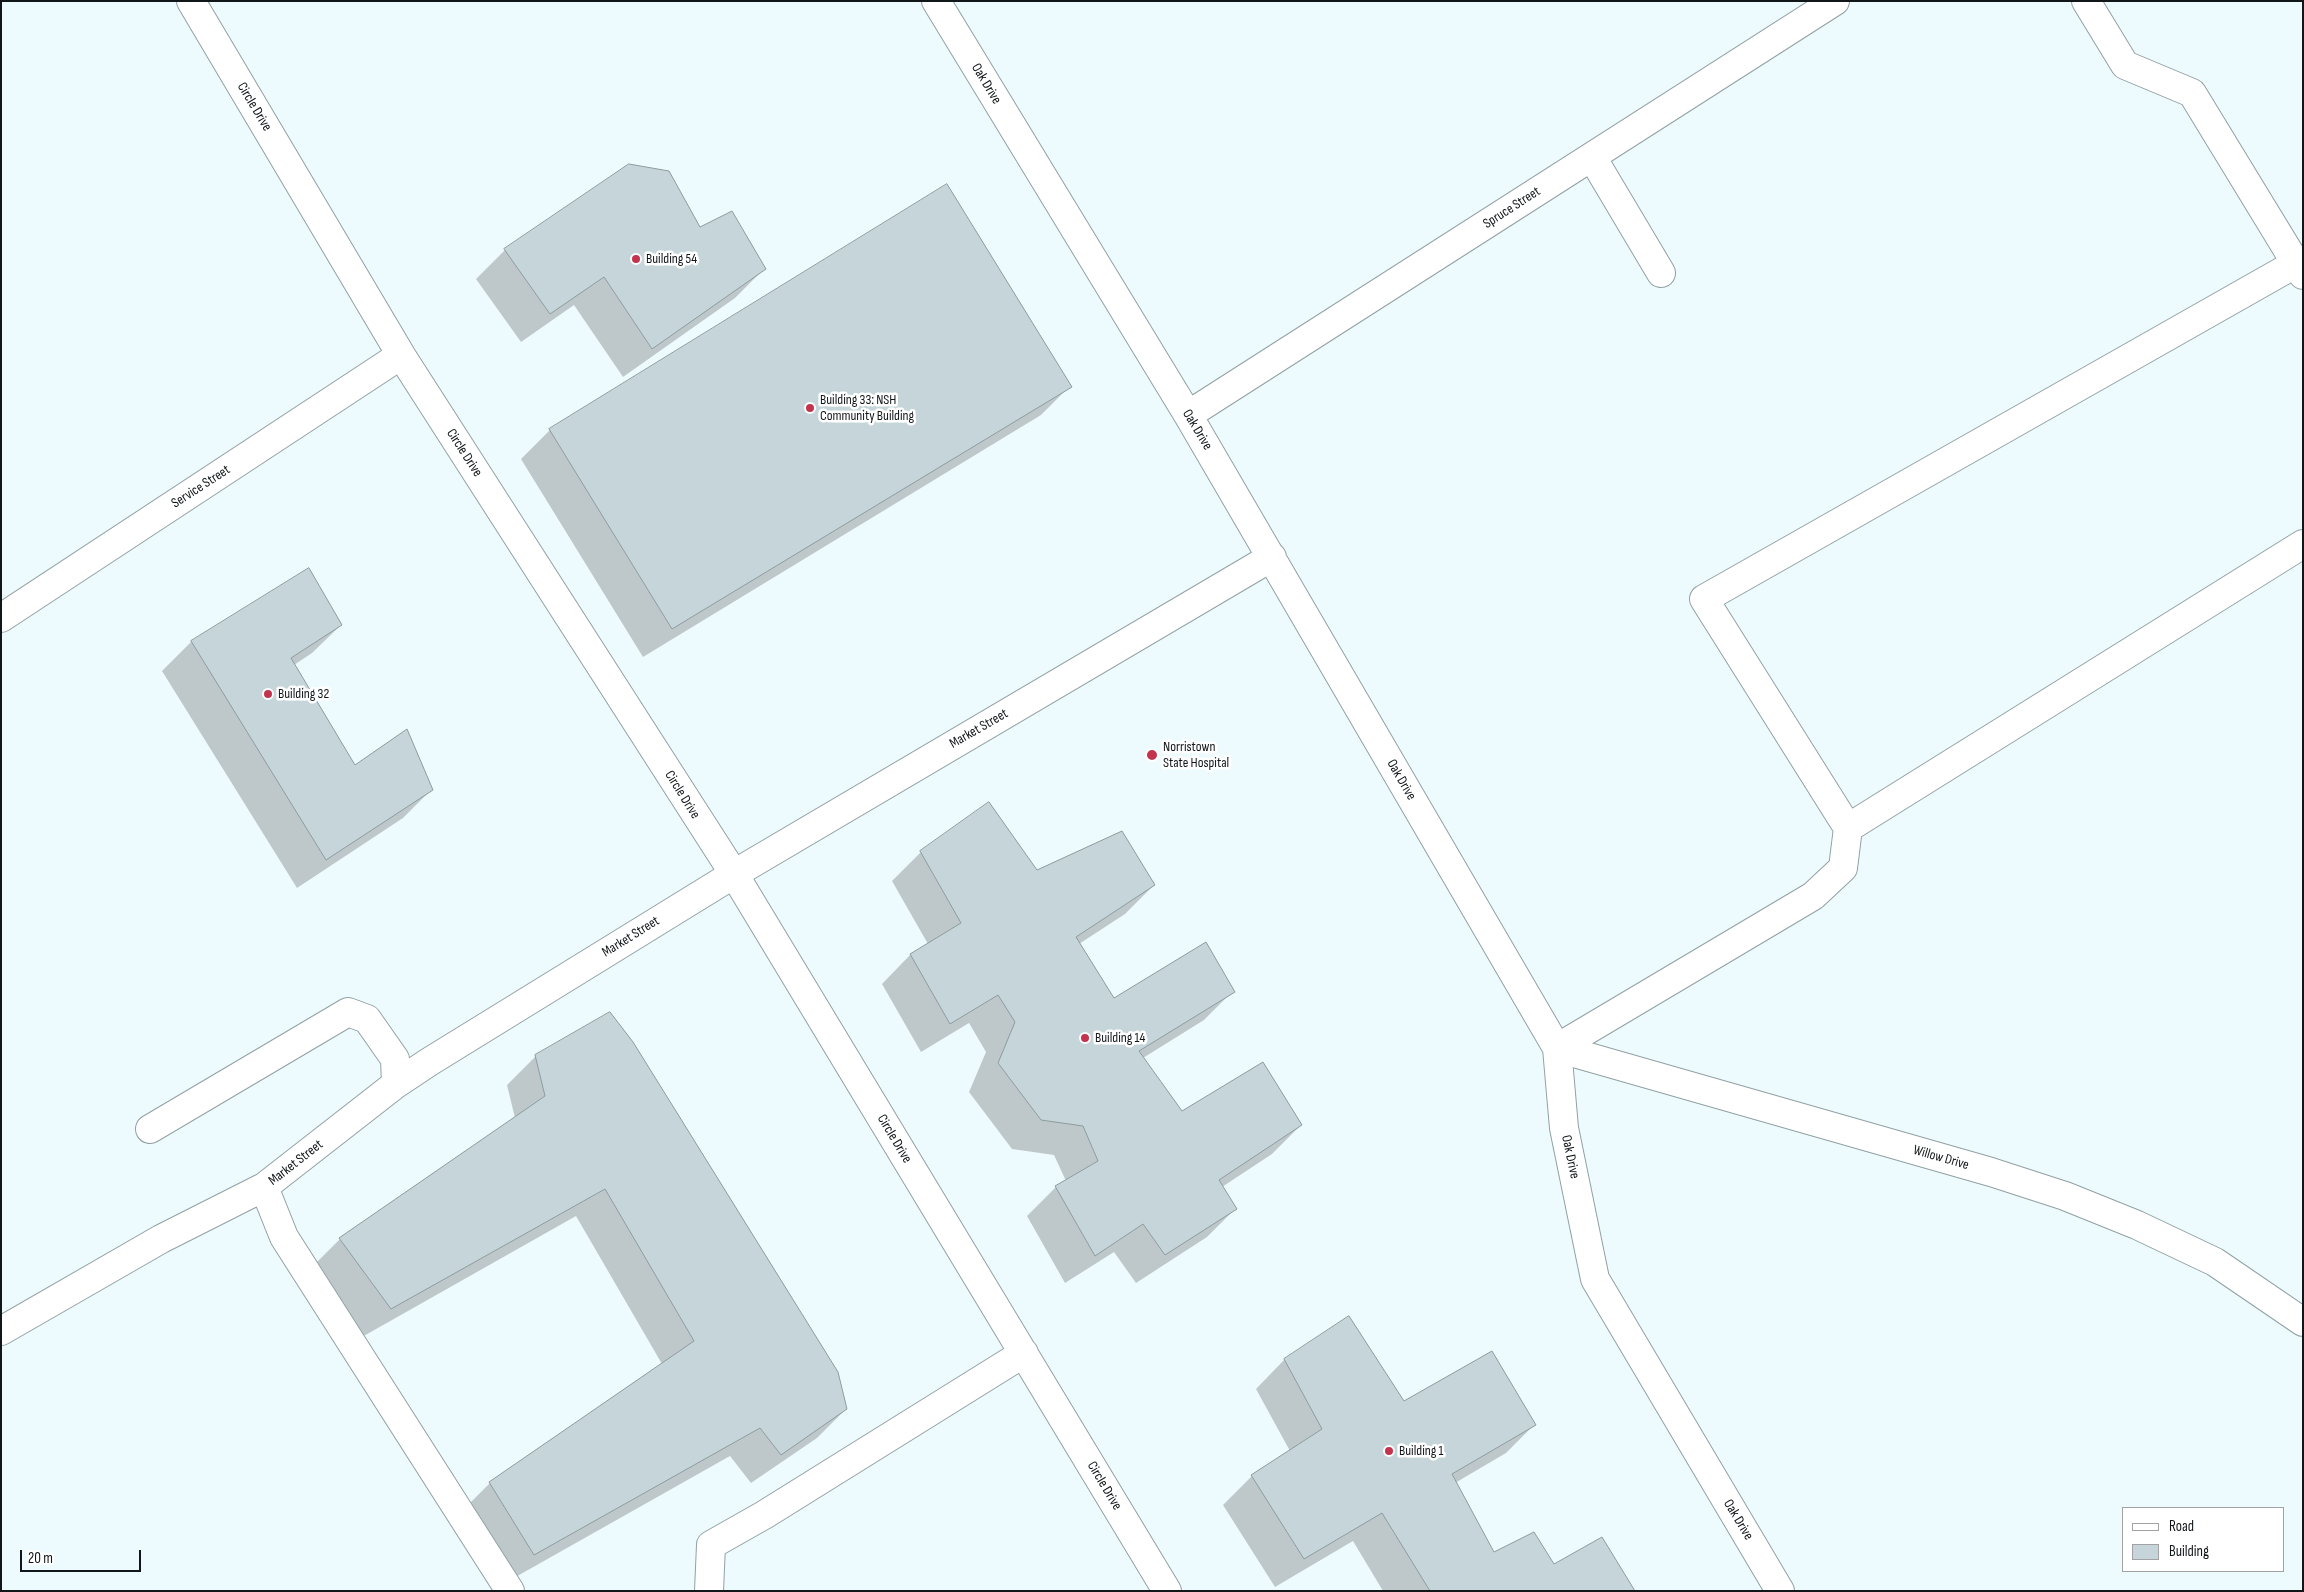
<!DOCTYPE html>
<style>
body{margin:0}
#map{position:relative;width:2304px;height:1592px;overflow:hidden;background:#eefbfe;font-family:"Sofia Sans Condensed",sans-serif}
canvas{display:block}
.frame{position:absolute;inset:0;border:2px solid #111618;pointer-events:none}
.legend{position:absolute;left:2122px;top:1507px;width:162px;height:65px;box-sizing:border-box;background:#fff;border:1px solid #a0a2a3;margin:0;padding:6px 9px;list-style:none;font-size:15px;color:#111618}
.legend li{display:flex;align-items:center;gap:10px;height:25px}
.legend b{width:25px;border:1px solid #a0a2a3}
.scale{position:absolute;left:20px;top:1550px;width:121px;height:22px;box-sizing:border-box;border:2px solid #111618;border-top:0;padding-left:6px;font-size:15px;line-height:18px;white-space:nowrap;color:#111618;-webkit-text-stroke:4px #fff;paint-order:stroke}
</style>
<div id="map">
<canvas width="2304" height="1592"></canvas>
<div class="frame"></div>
<ul class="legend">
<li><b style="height:6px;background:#fff"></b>Road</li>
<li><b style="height:14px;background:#c5d5d9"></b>Building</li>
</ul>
<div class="scale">20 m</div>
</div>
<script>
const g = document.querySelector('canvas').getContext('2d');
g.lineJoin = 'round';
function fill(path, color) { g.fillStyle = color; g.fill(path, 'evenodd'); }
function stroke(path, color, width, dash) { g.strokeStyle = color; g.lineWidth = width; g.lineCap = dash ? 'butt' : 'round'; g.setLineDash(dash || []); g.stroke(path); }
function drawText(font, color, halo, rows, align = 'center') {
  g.font = font + ' "Sofia Sans Condensed",sans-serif'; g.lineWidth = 5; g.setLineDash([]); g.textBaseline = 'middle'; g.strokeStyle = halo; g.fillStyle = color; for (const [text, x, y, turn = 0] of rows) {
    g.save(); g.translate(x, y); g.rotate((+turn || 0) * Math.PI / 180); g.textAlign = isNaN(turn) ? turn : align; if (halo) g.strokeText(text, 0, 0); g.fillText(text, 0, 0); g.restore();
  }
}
const shadow = new Path2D(`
 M629 165 699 229 764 269 735 298 623 377 574 305 521 342 476 279 505 250Z
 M1070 386 1041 415 643 657 521 459 550 430Z
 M308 570 341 625 312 653 294 665 355 767 432 789 403 818 297 888 162 671 191 642Z
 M921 852 1036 871 1154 885 1125 914 1079 944 1114 999 1233 991 1204 1020 1143 1058 1182 1112 1301 1125 1272 1154 1222 1187 1236 1208 1207 1237 1136 1283 1114 1252 1065 1283 1027 1216 1056 1187 1066 1181 1054 1155 1012 1149 969 1092 986 1052 969 1023 921 1052 882 984 910 955 928 944 892 881Z
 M536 1056 846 1409 817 1438 751 1483 730 1456 505 1583 461 1512 490 1483 662 1364 576 1216 362 1337 311 1268 340 1239 515 1118 507 1085Z
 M1348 1317 1403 1403 1535 1424 1506 1453 1455 1483 1494 1554 1554 1566 1634 1591H1383L1353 1541 1275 1587 1223 1505 1252 1476 1290 1451 1256 1389 1284 1360Z`);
const building = new Path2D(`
 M629 164 669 171 700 227 732 211 766 269 652 349 604 277 550 314 504 249Z
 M947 184 1072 387 672 629 549 429Z
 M309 568 342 625 291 658 355 765 407 729 433 790 326 860 191 641Z
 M989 802 1037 870 1122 831 1155 885 1076 937 1114 998 1206 942 1235 992 1139 1051 1182 1111 1263 1062 1302 1125 1219 1180 1237 1209 1165 1255 1143 1224 1095 1256 1055 1186 1098 1161 1083 1126 1041 1120 998 1063 1015 1022 998 995 950 1024 910 954 961 923 920 851Z
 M610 1012 633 1042 838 1372 847 1409 781 1455 760 1428 534 1555 489 1482 694 1341 605 1189 391 1309 339 1238 545 1096 535 1055Z
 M1349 1316 1404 1401 1492 1351 1536 1425 1452 1474 1494 1552 1534 1532 1554 1564 1602 1537 1635 1591H1430L1382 1513 1304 1559 1251 1475 1322 1429 1284 1359Z`);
const minor = new Path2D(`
 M191 1 401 355 734 874 1167 1591
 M936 1 1188 415 1557 1048 1564 1128 1595 1279 1780 1591
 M2086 1 2125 65 2192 93 2303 275
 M1592 157 1661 273
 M1188 415 1835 1
 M1 618 401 355
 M1848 828 1704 599 2295 264
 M1557 1048 1813 896 1843 868 1848 828 2303 544
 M1557 1048 1991 1172 2065 1196 2137 1225 2215 1262 2303 1322
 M150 1129 348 1012 367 1019 395 1059 396 1084
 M264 1187 284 1237 510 1591
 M1 1331 161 1239 264 1187 396 1084 429 1062 734 874 1272 557
 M709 1591 711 1545 764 1515 1024 1353`);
const markers = [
 [636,259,5,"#c4334d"],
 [810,408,5,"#c4334d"],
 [268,694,5,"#c4334d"],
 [1152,755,6,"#c4334d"],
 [1085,1038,5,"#c4334d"],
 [1389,1451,5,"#c4334d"]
];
const streetNames = [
 ["Oak Drive",986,84,59],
 ["Circle Drive",254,107,59],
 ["Spruce Street",1512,208,-33],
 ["Oak Drive",1197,430,59],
 ["Circle Drive",464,453,57],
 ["Service Street",201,487,-33],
 ["Market Street",979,729,-30],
 ["Oak Drive",1401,780,60],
 ["Circle Drive",682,795,58],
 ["Market Street",631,937,-32],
 ["Circle Drive",894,1139,59],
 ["Oak Drive",1570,1157,78],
 ["Willow Drive",1941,1158,16],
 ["Market Street",296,1163,-38],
 ["Circle Drive",1104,1486,59],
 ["Oak Drive",1738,1520,59]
];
const poiNames = [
 ["Building 54",646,259],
 ["Building 33: NSH",820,400],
 ["Community Building",820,416],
 ["Building 32",278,694],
 ["Norristown",1163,747],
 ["State Hospital",1163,763],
 ["Building 14",1095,1038],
 ["Building 1",1399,1451]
];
fill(shadow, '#0003');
fill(building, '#c5d5d9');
stroke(building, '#8c9b9e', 1);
stroke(minor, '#91a1a4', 30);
stroke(minor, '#fff', 28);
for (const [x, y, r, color] of markers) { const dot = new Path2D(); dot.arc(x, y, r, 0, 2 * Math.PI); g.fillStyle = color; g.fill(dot); stroke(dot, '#fff', 2); }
drawText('14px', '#111618', '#fff', streetNames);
drawText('14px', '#111618', '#fff', poiNames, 'left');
</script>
